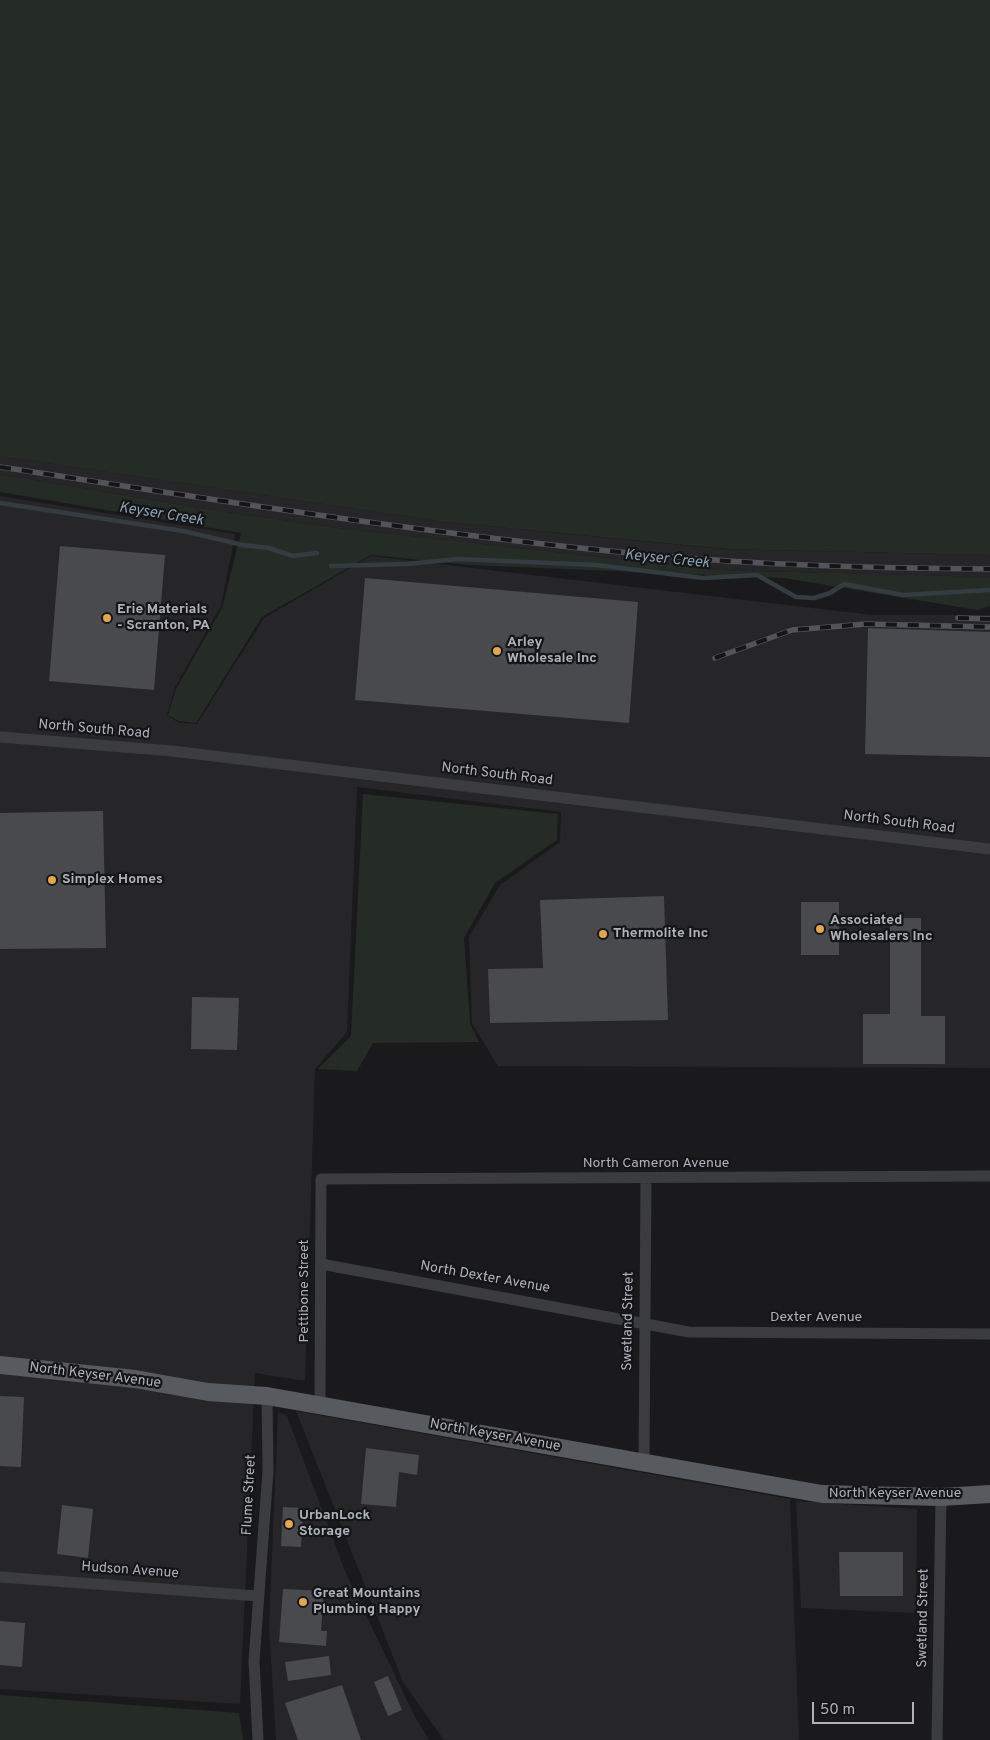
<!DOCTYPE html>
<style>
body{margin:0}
#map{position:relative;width:990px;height:1740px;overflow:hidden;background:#1a1a1c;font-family:Overpass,sans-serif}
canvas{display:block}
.scale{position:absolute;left:812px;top:1702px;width:102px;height:22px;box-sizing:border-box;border:2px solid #adb2ba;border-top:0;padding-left:6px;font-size:15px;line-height:18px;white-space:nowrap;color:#adb2ba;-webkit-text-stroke:4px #151517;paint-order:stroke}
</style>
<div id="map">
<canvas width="990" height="1740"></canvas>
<div class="scale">50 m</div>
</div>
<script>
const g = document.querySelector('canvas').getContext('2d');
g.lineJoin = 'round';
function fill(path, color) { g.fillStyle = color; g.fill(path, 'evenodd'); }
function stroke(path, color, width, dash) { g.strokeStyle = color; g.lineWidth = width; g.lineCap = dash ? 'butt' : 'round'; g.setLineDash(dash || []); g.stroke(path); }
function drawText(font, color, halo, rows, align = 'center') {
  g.font = font + ' Overpass,sans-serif'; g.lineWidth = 4.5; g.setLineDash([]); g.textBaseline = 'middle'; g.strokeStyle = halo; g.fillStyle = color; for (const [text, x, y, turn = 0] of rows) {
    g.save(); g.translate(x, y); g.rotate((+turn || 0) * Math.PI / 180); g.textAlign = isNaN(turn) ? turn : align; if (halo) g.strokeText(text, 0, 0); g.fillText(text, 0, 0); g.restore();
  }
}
const built = new Path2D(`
 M0 456 445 522 723 549 990 555V577L717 570 330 527 193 507 0 474Z
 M0 496 235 534 221 606 175 687 167 715 179 723 197 724 264 618 371 556 872 615H990V1068L498 1066 472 1024 469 937 500 885 560 842 561 812 357 787 347 1032 315 1069 305 1381 255 1373 240 1704 0 1689Z
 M296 1411 790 1499 799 1740H444L403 1682Z
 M278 1412 287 1416 345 1571 414 1715 429 1740H276L269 1626Z
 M796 1501 917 1509 916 1613 801 1608Z`);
const green = new Path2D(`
 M0 0H990V555L727 549 445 522 0 456Z
 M0 474 193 507 330 527 717 570 990 577V606L977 610 784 578 469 565 371 555 262 617 196 723 179 721 168 715 176 689 222 608 241 533 0 492Z
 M363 794 558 814 557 840 495 883 464 938 470 1023 479 1042 373 1043 357 1071 318 1069 351 1036Z
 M0 1695 239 1713 243 1740H0Z`);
const stream = new Path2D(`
 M0 503 183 531 243 545 269 548 293 556 317 553
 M331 566 406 564 459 559 596 565 703 578 757 575 796 597 814 598 830 593 844 584 903 595 990 590`);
const building = new Path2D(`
 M60 546 165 555 154 690 49 681Z
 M365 578 638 602 629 723 355 700Z
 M868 628 990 632V757L865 754Z
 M103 811 106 948 0 949V813Z
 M664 896 668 1020 490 1023 488 969 543 968 540 900Z
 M801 902H839V955H801Z
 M890 918H921V1016H945V1064H863V1014H890Z
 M192 997 239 998 237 1050 191 1049Z
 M0 1396 24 1397 21 1467 0 1466Z
 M366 1448 419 1455 417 1475 399 1472 396 1507 361 1504Z
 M62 1505 93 1509 88 1558 57 1554Z
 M283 1507 303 1508 301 1547 281 1546Z
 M839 1552H903V1596H840Z
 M283 1589 324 1591 321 1631H327L326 1646 279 1642Z
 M0 1621 25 1623 22 1667 0 1665Z
 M329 1656 331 1675 288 1681 285 1662Z
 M388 1676 402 1710 388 1716 374 1682Z
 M342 1685 361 1740H298L285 1703Z`);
const street = new Path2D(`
 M0 737 172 751 990 849
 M321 1264 689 1332 990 1334
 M320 1404 321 1179 990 1176
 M644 1463 646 1179
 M0 1577 258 1596
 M258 1740 254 1661 268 1471 267 1396
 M937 1740 941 1497`);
const primary = new Path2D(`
 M0 1365 135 1379 208 1392 267 1396 822 1494 941 1497 990 1494`);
const rail = new Path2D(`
 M0 467C224 501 449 538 675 557 780 566 885 568 990 569
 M958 618 990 619
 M715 658 792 630 866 624 990 627`);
const markers = [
 [107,618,5,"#e3a64a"],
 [497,651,5,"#e3a64a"],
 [52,880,5,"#e3a64a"],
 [820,929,5,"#e3a64a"],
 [603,934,5,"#e3a64a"],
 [289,1524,5,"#e3a64a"],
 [303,1602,5,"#e3a64a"]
];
const poiNames = [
 ["Erie Materials",117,610],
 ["- Scranton, PA",117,626],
 ["Arley",507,643],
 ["Wholesale Inc",507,659],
 ["Simplex Homes",62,880],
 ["Associated",830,921],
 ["Wholesalers Inc",830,937],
 ["Thermolite Inc",613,934],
 ["UrbanLock",299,1516],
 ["Storage",299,1532],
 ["Great Mountains",313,1594],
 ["Plumbing Happy",313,1610]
];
const streetNames = [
 ["North South Road",94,730,5],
 ["North South Road",497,775,7],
 ["North South Road",899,823,7],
 ["North Cameron Avenue",656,1164],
 ["North Dexter Avenue",485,1278,10],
 ["Pettibone Street",305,1291,-90],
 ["Dexter Avenue",816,1318],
 ["Swetland Street",629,1321,-89],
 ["North Keyser Avenue",95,1376,7],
 ["North Keyser Avenue",495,1436,10],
 ["North Keyser Avenue",895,1494],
 ["Flume Street",250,1495,-87],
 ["Hudson Avenue",130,1571,4],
 ["Swetland Street",924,1618,-89]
];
const waterNames = [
 ["Keyser Creek",161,515,9],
 ["Keyser Creek",667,560,6]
];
fill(built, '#262629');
fill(green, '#242c25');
stroke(stream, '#333c41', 4.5);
fill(building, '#494a4e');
stroke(street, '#3b3c40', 11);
stroke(primary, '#575a5f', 18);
stroke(rail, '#525459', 5.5);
stroke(rail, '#151517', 4, [11]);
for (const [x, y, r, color] of markers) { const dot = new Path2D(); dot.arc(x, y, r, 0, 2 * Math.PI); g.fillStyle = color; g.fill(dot); stroke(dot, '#151517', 2); }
drawText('bold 14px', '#adb2ba', '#151517', poiNames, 'left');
drawText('14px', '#adb2ba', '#151517', streetNames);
drawText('italic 15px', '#88a1b2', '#151517', waterNames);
</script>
